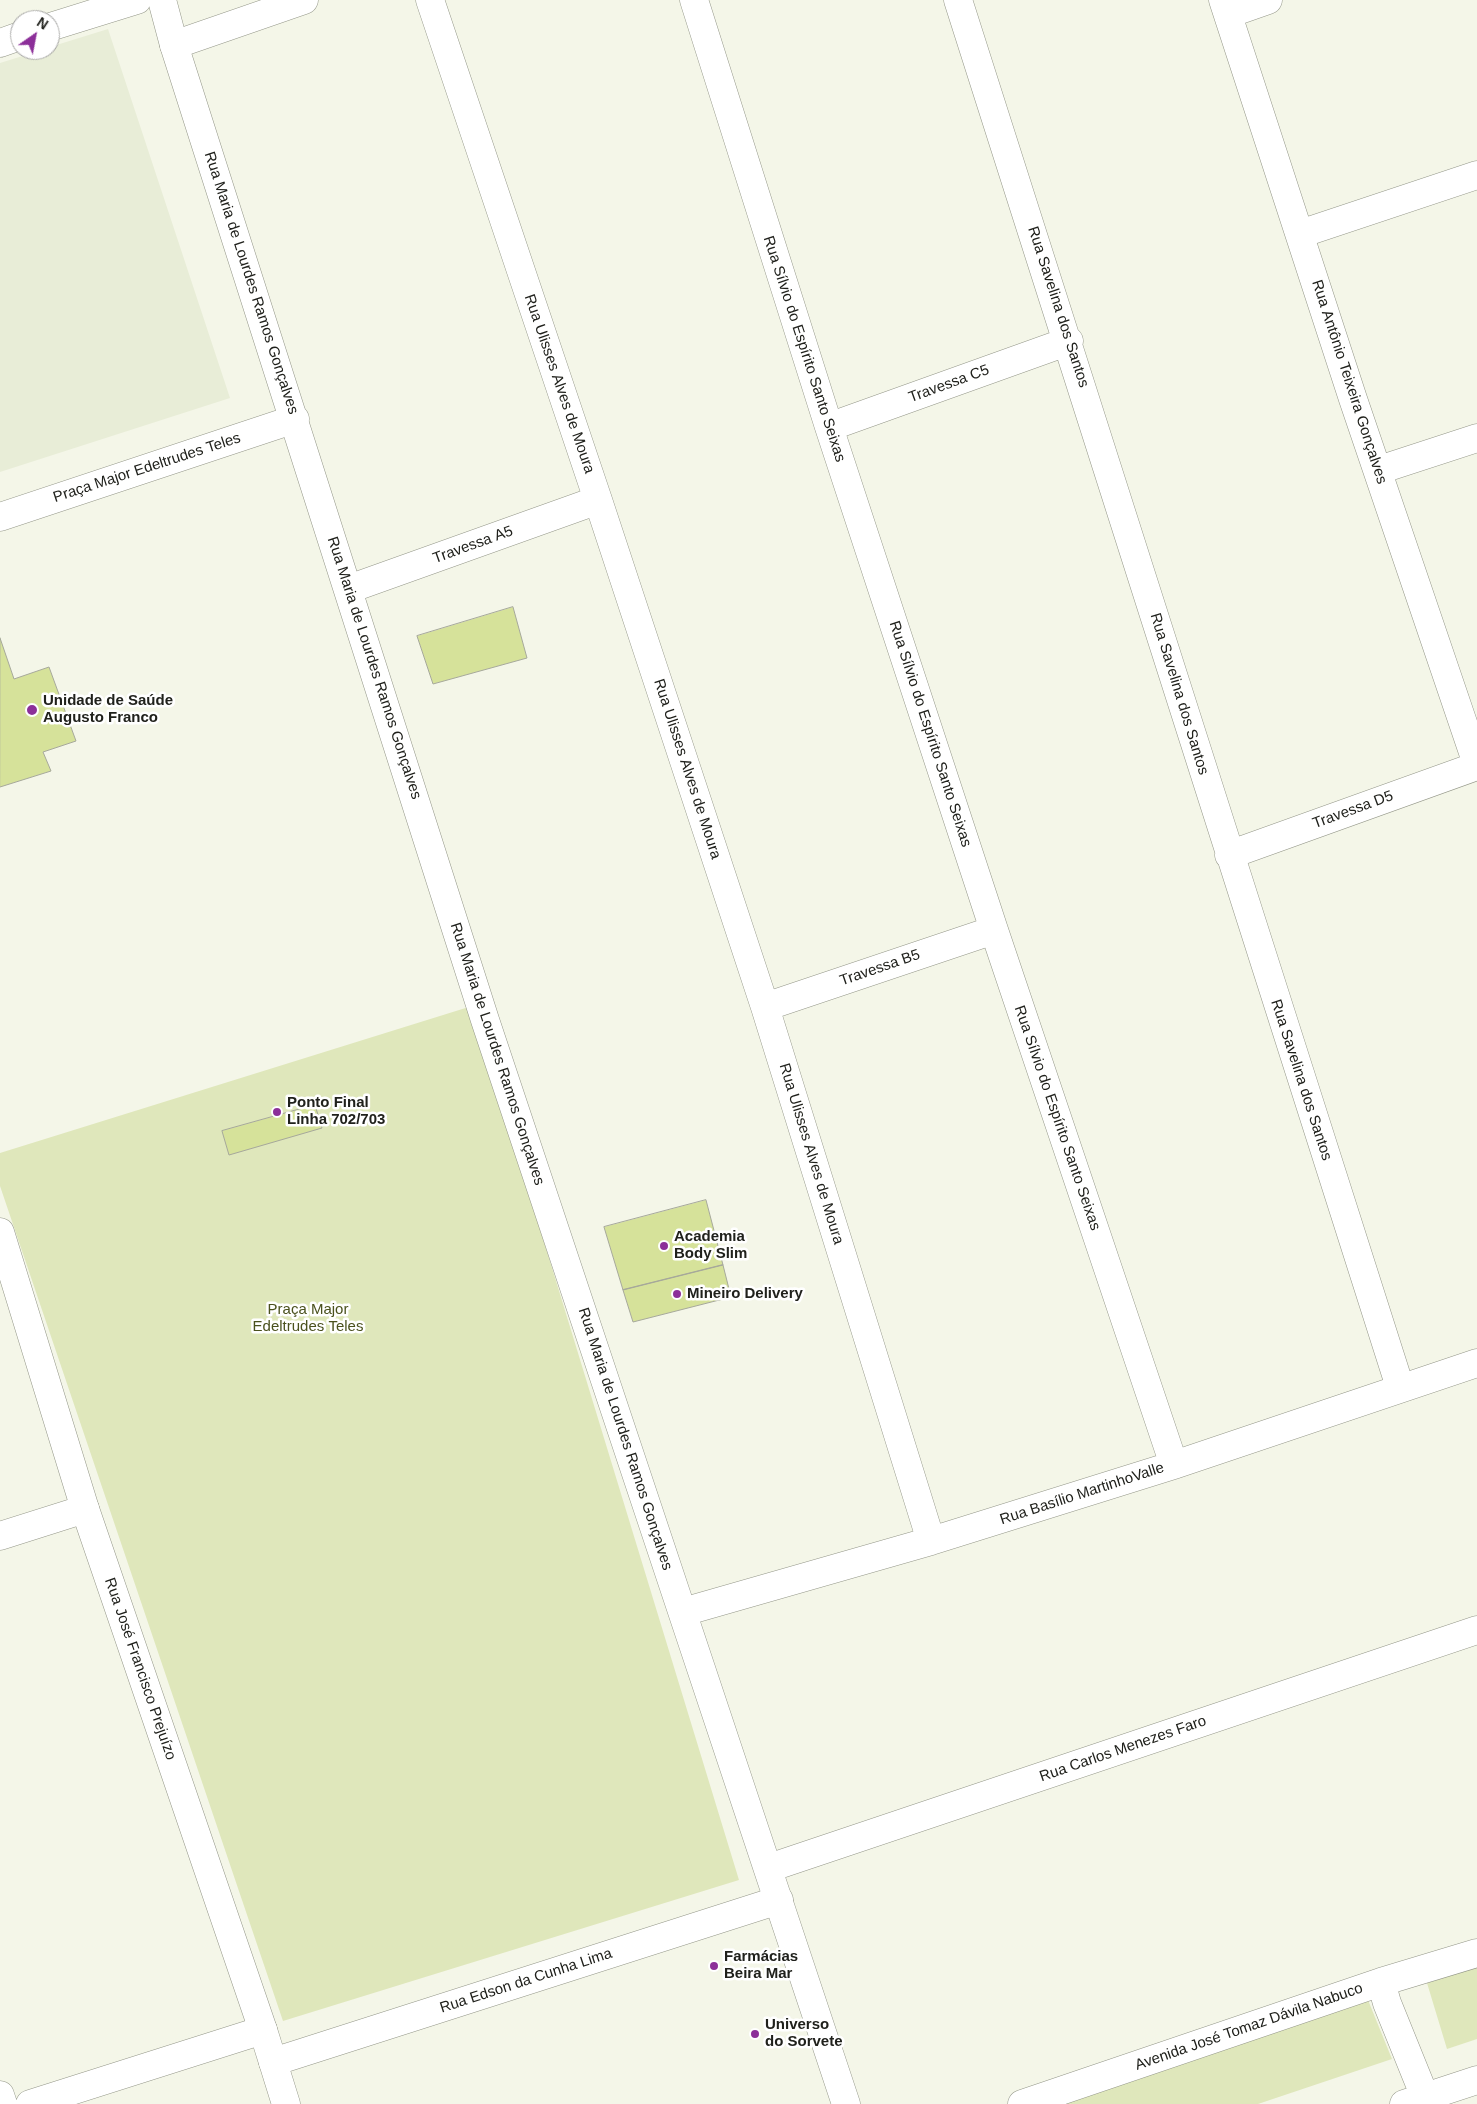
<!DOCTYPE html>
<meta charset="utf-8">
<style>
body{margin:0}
#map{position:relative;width:1477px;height:2104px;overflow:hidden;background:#f4f6e8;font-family:Helvetica,sans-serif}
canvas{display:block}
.north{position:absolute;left:10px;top:10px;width:50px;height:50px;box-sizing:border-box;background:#fff;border:1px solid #a6a6a4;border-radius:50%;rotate:33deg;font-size:14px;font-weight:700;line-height:20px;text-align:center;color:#20211c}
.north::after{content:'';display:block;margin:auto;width:18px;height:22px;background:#8c2f99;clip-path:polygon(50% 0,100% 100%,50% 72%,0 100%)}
</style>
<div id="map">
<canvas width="1477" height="2104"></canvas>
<div class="north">N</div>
</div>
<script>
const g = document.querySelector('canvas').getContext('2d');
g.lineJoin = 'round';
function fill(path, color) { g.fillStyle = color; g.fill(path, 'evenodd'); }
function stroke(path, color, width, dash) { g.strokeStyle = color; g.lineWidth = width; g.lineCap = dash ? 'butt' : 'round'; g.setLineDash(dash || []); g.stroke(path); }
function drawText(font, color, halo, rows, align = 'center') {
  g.font = font + ' Helvetica,sans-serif'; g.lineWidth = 5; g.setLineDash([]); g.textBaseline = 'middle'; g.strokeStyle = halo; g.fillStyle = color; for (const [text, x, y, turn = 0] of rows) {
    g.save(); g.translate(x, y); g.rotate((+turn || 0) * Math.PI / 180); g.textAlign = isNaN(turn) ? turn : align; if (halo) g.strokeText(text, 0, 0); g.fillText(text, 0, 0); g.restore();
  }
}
const built = new Path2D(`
 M108 29 230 398 0 472V63L42 50H50V47Z`);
const green = new Path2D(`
 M472 1006 739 1880 283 2021 0 1186V1153Z
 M1477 1967V2039L1447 2049 1427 1983Z
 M1368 2000 1392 2059 1258 2104H1064Z`);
const building = new Path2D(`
 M513 607 527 658 433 684 417 636Z
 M0 638 14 679 49 667 76 741 43 752 51 771 0 787Z
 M315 1105 322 1128 229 1155 222 1131Z
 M706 1200 723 1265 623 1290 604 1227Z
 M723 1265 731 1297 633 1322 623 1290Z`);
const minor = new Path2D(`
 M430 0 598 500 765 1007 931 1541
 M694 0 829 427 994 930 1174 1465
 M958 0C1108 462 1252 925 1400 1387
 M1223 0 1353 399 1477 764
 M1228 14 1268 0
 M50 27 137 0
 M0 43 20 36
 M174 45 304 0
 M1300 234 1477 175
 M829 427 1069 341
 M1379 470 1477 438
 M0 517 295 419
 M349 589 598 500
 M1229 855 1477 766
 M765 1007 994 930
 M0 1536 85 1509
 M683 1612 931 1541 1174 1465 1477 1363
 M769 1868 1477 1630
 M273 2062 779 1900
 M0 2095 3 2104
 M30 2104 263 2030`);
const tertiary = new Path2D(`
 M162 0 174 45C279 370 380 695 485 1020 602 1382 728 1742 846 2104
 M0 1232 85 1509 263 2030 286 2104`);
const secondary = new Path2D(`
 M1381 1982 1387 2003 1425 2097
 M1022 2104 1381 1982 1477 1953
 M1404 2104 1477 2080`);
const markers = [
 [32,710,6,"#8c2f99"],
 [277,1112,5,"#8c2f99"],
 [664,1246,5,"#8c2f99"],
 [677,1294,5,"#8c2f99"],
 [714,1966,5,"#8c2f99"],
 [755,2034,5,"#8c2f99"]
];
const streetNames = [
 ["Rua Maria de Lourdes Ramos Gonçalves",251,283,72],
 ["Rua Savelina dos Santos",1058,307,72],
 ["Rua Sílvio do Espírito Santo Seixas",804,349,72],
 ["Rua Antônio Teixeira Gonçalves",1349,382,72],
 ["Rua Ulisses Alves de Moura",559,384,71],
 ["Travessa C5",949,384,-20],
 ["Praça Major Edeltrudes Teles",147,468,-18],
 ["Travessa A5",473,545,-20],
 ["Rua Maria de Lourdes Ramos Gonçalves",374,668,72],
 ["Rua Savelina dos Santos",1179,694,73],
 ["Rua Sílvio do Espírito Santo Seixas",930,734,72],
 ["Rua Ulisses Alves de Moura",687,769,72],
 ["Travessa D5",1353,810,-20],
 ["Travessa B5",880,968,-19],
 ["Rua Maria de Lourdes Ramos Gonçalves",497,1054,72],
 ["Rua Savelina dos Santos",1301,1080,72],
 ["Rua Sílvio do Espírito Santo Seixas",1057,1118,71],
 ["Rua Ulisses Alves de Moura",811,1154,73],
 ["Rua Maria de Lourdes Ramos Gonçalves",625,1439,72],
 ["Rua Basílio MartinhoValle",1082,1494,-18],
 ["Rua José Francisco Prejuízo",140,1669,71],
 ["Rua Carlos Menezes Faro",1123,1749,-19],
 ["Rua Edson da Cunha Lima",526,1981,-18],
 ["Avenida José Tomaz Dávila Nabuco",1249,2027,-19]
];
const poiNames = [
 ["Unidade de Saúde",43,701],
 ["Augusto Franco",43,718],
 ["Ponto Final",287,1103],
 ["Linha 702/703",287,1120],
 ["Academia",674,1237],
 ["Body Slim",674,1254],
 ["Mineiro Delivery",687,1294],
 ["Farmácias",724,1957],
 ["Beira Mar",724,1974],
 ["Universo",765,2025],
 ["do Sorvete",765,2042]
];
const parkNames = [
 ["Praça Major",308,1310],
 ["Edeltrudes Teles",308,1327]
];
fill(built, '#e8edd7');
fill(green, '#dfe7bb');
fill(building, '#d6e29a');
stroke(building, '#a6a89b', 1);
stroke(minor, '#949789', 29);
stroke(tertiary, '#949789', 29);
stroke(secondary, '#949789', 29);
stroke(minor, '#fff', 28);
stroke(tertiary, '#fff', 28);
stroke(secondary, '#fff', 28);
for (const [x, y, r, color] of markers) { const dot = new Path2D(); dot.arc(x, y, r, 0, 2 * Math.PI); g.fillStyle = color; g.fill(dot); stroke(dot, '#fff', 2); }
drawText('15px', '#20211c', '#fff', streetNames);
drawText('bold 15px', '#20211c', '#fff', poiNames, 'left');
drawText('15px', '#4a511d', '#fff', parkNames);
</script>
